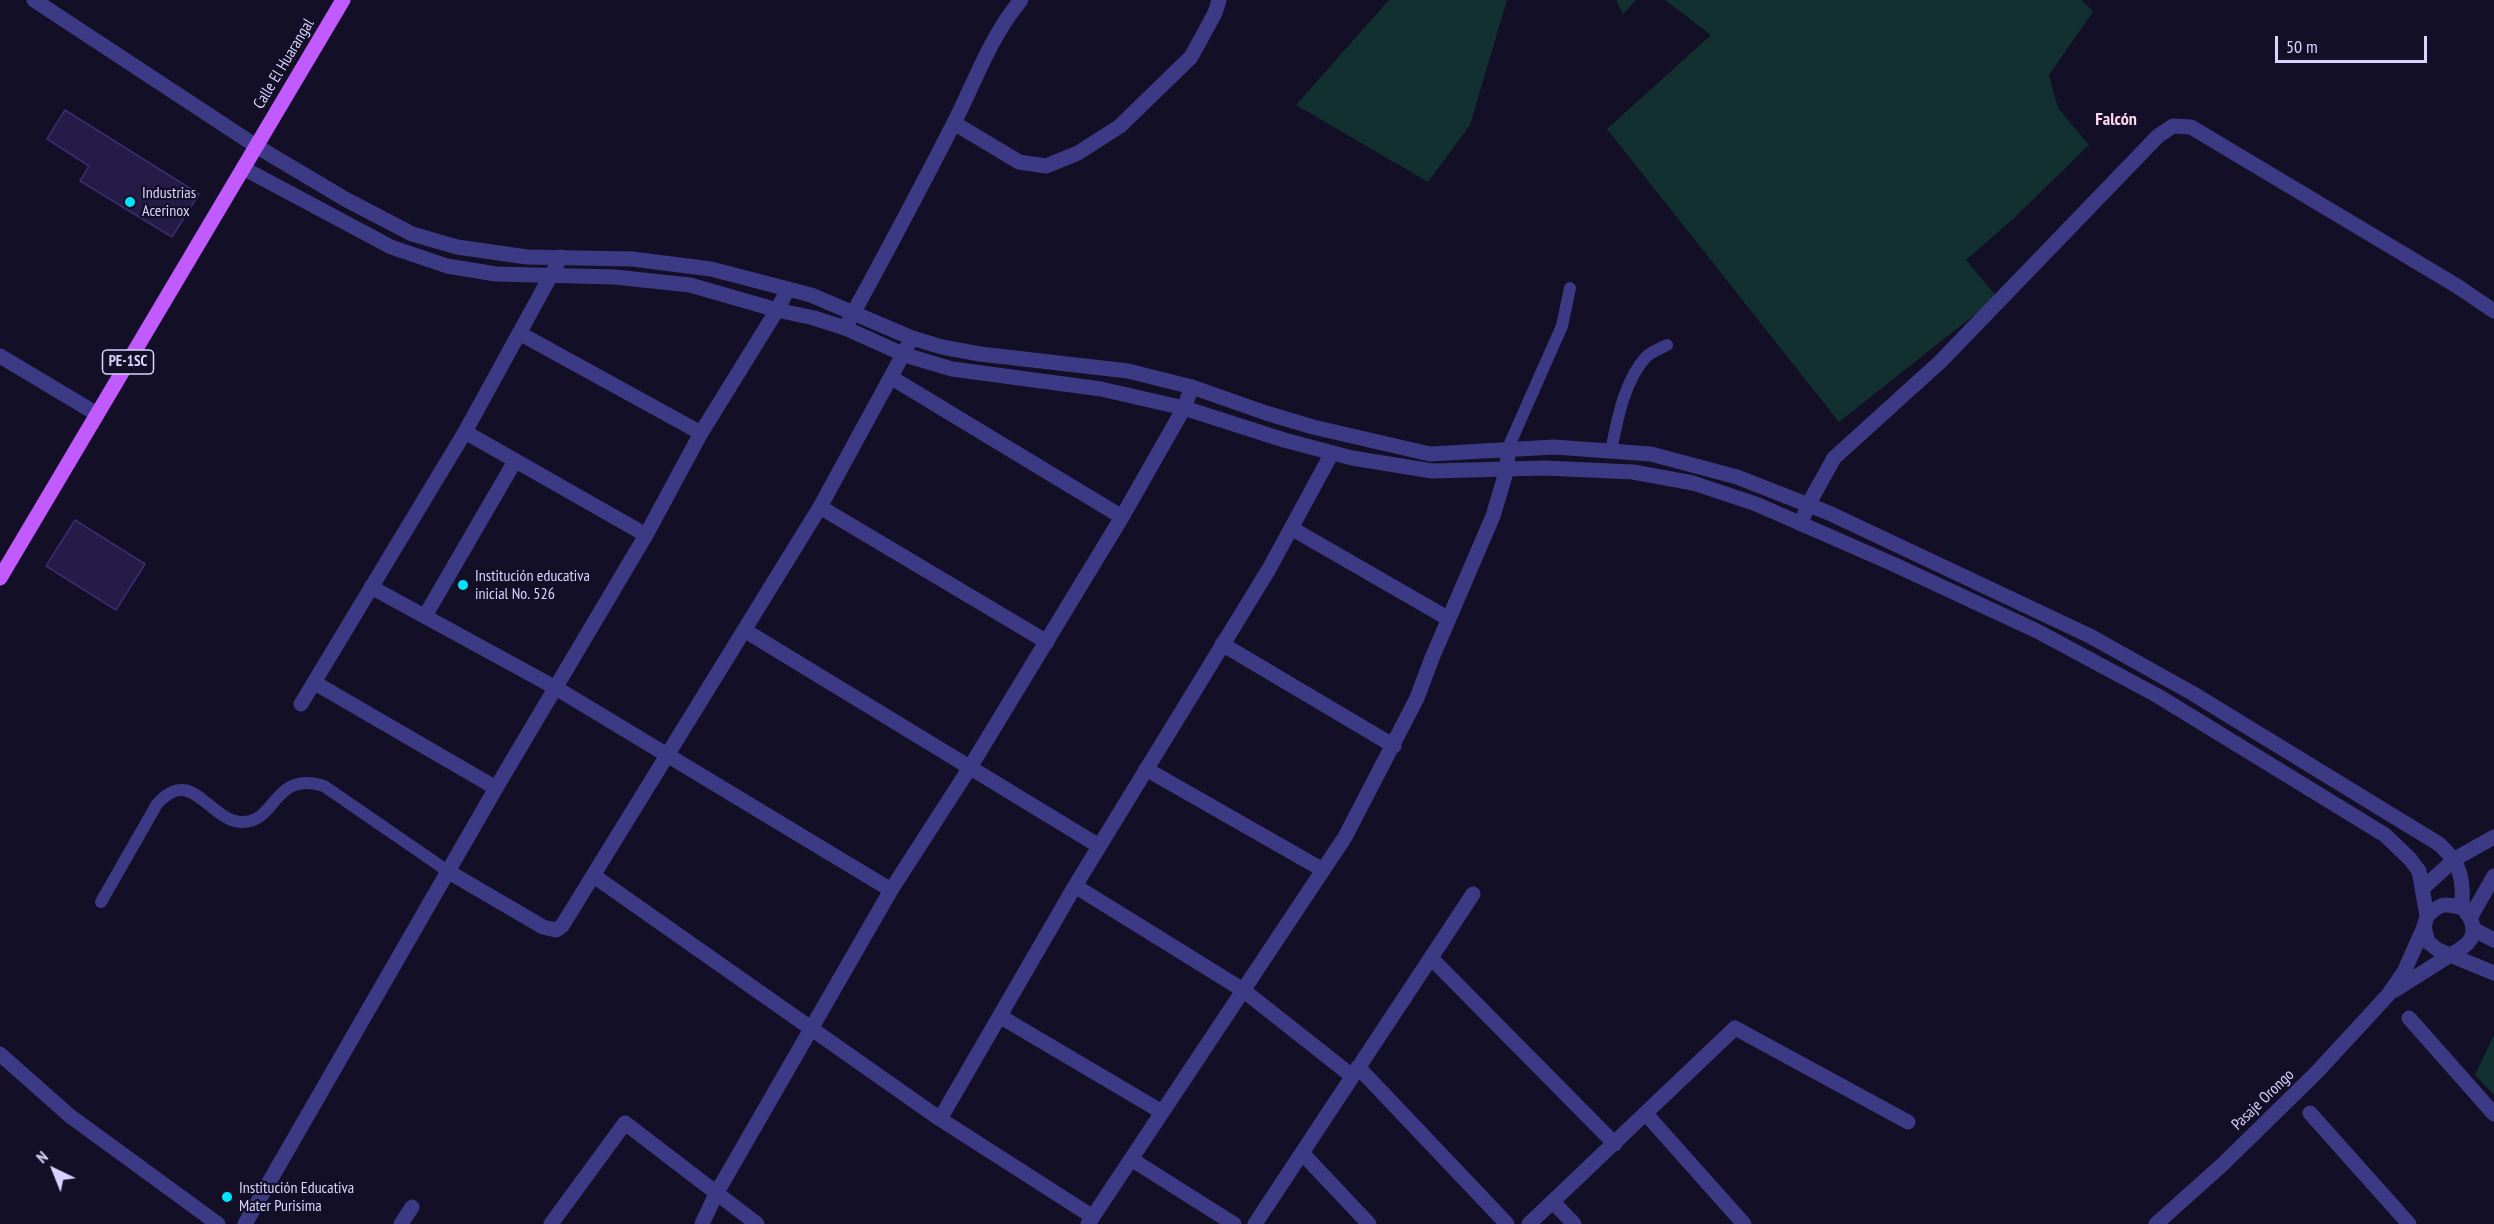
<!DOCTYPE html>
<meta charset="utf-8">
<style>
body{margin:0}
#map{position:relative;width:2494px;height:1224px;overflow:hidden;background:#130f26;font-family:"PT Sans Narrow",sans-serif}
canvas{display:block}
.north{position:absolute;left:24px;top:1140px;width:60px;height:60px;-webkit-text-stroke:4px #130f26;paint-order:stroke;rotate:317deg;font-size:16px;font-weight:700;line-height:24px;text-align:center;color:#d9d4ff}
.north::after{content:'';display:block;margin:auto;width:21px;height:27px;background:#d9d4ff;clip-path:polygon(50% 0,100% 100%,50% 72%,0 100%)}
.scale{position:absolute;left:2275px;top:36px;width:152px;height:27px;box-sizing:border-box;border:3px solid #d9d4ff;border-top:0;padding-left:8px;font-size:18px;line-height:21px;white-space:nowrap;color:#d9d4ff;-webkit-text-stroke:4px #130f26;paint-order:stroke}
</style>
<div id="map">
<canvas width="2494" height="1224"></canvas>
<div class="north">N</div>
<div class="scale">50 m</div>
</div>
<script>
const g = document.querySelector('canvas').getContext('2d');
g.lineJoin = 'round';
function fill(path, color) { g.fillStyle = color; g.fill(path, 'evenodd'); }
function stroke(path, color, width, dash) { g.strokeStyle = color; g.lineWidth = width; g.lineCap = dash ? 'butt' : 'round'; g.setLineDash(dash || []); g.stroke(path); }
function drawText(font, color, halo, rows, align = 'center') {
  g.font = font + ' "PT Sans Narrow",sans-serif'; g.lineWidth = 4.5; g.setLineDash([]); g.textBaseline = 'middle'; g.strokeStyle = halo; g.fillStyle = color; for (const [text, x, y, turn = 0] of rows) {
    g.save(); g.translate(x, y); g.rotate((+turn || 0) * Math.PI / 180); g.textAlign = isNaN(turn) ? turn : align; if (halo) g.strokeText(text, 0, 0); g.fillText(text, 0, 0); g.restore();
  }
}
const green = new Path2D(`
 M1389 0H1507L1470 125 1428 182 1296 105Z
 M1616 0H1636L1623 14Z
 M1665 0H2082L2093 12 2049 75 2058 108 2089 145 2013 219 1966 260 1997 297 1839 422 1607 129 1711 35Z
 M2494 1035V1095L2475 1075Z`);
const building = new Path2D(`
 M65 110 199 194 172 237 80 181 89 166 47 139Z
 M75 520 145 564 116 610 46 566Z`);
const service = new Path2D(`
 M1508 448 1562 326 1570 288
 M1611 451C1617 421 1624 381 1646 357 1651 352 1661 348 1667 345
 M101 902 157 804C192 765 207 819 241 822 277 824 272 770 324 786L449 872`);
const minor = new Path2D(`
 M34 0 256 146
 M954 123 1019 162 1046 166 1078 153 1120 126 1191 57 1215 13 1219 0
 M845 328C882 261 918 193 953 125 975 82 990 37 1021 0
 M519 333 701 433
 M0 356 97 414
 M892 378 1122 517
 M465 432 646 535
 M820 507 1047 642
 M1801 524 1808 505 1834 458 1941 361 2158 136 2173 126 2191 127 2457 286 2494 311
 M1291 528 1449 619
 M371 587 556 688 891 890
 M425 616 515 461
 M744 630 1099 846
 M1222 644 1394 746
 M315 683 496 788
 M301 704 465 432 561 257
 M1146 769 1323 870
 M449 872 543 927 556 930 562 926 820 507 912 338
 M594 876 940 1119 1093 1217
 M1075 886 1243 990 1352 1076
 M2423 888 2455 859 2494 837
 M2470 918 2494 876
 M1431 958 1615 1144
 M2395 990 2452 954
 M1001 1017 1162 1112
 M2409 1018 2494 1114
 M0 1054 70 1116 218 1224
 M1358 1067 1507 1224
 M2310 1113 2409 1224
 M1646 1114 1744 1224
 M940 1119 1075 886 1269 569 1332 453
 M1302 1153 1369 1224
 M1131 1159 1234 1224
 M1553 1202 1574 1224
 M245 1224 496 788 646 535 701 433 777 310 788 289
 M401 1224 412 1207
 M551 1224 625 1123 757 1224
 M702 1224 716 1194 891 890 969 769 1122 517 1184 408 1192 387
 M1088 1224 1345 837 1417 698 1432 658 1493 516 1507 469 1508 448
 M1255 1224 1473 894
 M1529 1224 1735 1028 1908 1122
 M2156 1224 2223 1164 2317 1072 2388 995 2404 972 2424 927`);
const tertiary = new Path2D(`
 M256 146 345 199 412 234 457 247 527 257 632 259 711 269 811 295 912 338 942 347 980 354 1128 371 1192 387 1266 413 1313 427 1430 454 1554 447 1651 454 1737 477 1829 513 2090 636 2192 693 2439 844C2453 857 2461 868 2462 888 2463 894 2461 901 2463 907 2464 911 2468 914 2470 918 2479 937 2467 946 2452 954
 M243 168 391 247 447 266 496 274 615 277 690 285 777 310 814 318 845 328 905 355 952 369 1101 389 1184 408 1284 440 1352 458 1432 471 1544 468 1633 472 1693 483 1756 504 1893 564 2037 631 2158 696 2385 835 2410 859 2419 871 2427 916 2424 927 2428 942 2438 950 2494 973
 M2427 916C2441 903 2444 903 2463 908
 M2473 929 2494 940`);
const primary = new Path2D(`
 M0 578 343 0`);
const markers = [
 [130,202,6,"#00e5ff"],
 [463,585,6,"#00e5ff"],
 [227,1197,6,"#00e5ff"]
];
const shields = [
 [128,362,51]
];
const shieldNames = [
 ["PE-1SC",128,362]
];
const streetNames = [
 ["Calle El Huarangal",284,64,-59],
 ["Pasaje Orongo",2263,1100,-44]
];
const poiNames = [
 ["Industrias",142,193],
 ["Acerinox",142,211],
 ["Institución educativa",475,576],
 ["inicial No. 526",475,594],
 ["Institución Educativa",239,1188],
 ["Mater Purisima",239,1206]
];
const neighbourhoodNames = [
 ["Falcón",2116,120]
];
fill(green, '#12302f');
fill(building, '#241b47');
stroke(building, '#3b2d73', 1.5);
stroke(service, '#3d3a85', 12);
stroke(minor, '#3d3a85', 15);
stroke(tertiary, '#3d3a85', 15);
stroke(primary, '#c25bff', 15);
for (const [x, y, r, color] of markers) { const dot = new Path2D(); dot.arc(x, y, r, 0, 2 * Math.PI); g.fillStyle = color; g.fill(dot); stroke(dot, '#130f26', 2); }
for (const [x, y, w] of shields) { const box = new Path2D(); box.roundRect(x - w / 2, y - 12, w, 24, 4.5); g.fillStyle = '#130f26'; g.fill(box); stroke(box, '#d9d4ff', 1.5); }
drawText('bold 15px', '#d9d4ff', null, shieldNames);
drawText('16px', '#d9d4ff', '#130f26', streetNames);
drawText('16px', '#d9d4ff', '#130f26', poiNames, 'left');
drawText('bold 18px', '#ffd6f0', '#130f26', neighbourhoodNames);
</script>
